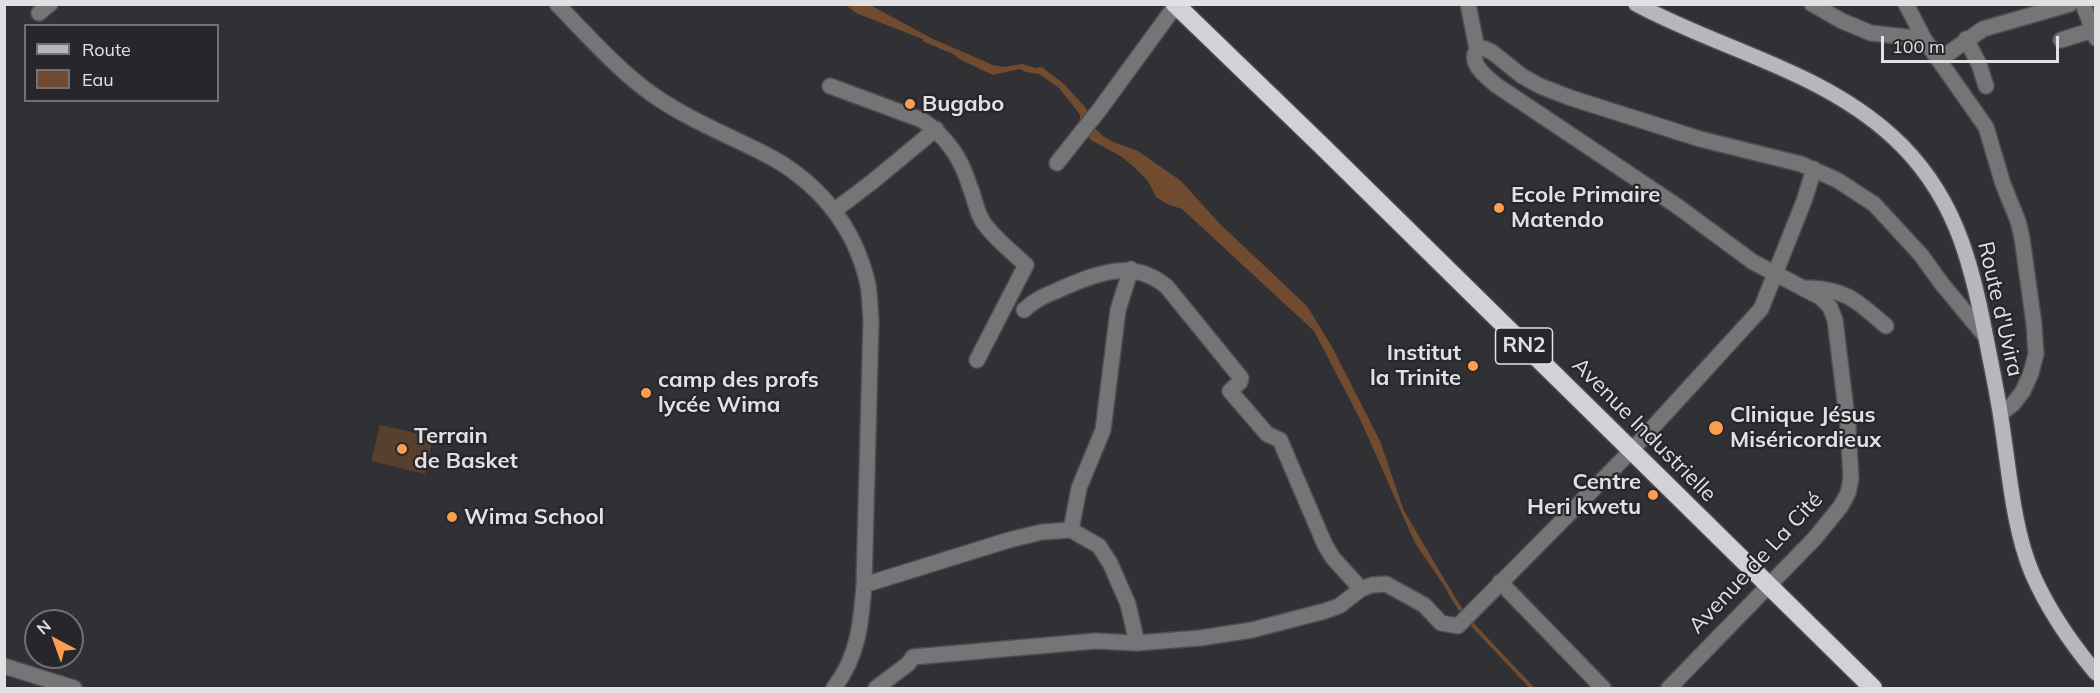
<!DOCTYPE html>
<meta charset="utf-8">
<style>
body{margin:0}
#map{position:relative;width:2100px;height:693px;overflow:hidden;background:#313135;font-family:Mulish,sans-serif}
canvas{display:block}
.frame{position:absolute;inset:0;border:6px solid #e1e1e3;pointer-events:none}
.legend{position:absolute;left:24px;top:24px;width:195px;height:78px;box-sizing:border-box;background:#27272b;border:2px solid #717175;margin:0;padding:8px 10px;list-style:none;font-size:18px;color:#e1e1e3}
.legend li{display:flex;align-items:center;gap:12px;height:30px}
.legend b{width:30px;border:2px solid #717175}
.north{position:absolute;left:24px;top:609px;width:60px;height:60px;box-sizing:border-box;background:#27272b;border:2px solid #717175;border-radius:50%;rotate:319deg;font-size:16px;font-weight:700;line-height:24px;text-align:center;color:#e1e1e3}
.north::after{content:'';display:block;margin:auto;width:21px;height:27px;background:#fb9e52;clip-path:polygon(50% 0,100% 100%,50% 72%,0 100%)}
.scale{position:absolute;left:1881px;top:36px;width:178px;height:27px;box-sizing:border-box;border:3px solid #e1e1e3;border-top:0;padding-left:8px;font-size:18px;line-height:21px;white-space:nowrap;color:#e1e1e3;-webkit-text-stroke:4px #27272b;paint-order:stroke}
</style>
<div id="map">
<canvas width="2100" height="693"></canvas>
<div class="frame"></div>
<ul class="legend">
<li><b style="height:8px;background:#b7b7bb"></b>Route</li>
<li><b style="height:16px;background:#714b2f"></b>Eau</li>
</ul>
<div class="north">N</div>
<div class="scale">100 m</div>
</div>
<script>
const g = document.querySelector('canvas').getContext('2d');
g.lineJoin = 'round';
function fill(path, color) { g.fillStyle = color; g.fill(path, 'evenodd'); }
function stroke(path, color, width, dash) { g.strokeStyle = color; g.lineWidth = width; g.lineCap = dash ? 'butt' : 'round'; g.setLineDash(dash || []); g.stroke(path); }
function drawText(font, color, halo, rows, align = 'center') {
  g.font = font + ' Mulish,sans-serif'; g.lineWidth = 4.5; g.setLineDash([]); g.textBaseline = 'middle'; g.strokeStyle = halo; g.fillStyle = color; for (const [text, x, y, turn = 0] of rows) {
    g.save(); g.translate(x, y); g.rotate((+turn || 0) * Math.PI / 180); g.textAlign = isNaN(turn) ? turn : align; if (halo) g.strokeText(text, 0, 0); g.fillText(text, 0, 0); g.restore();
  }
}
const green = new Path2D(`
 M380 425 433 437 425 474 371 461Z`);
const water = new Path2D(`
 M846 5H870L931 38 993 65 1004 67 1022 64 1036 68 1042 67 1064 84 1086 108 1093 127 1103 136 1113 142 1138 151 1181 181 1219 223 1307 306 1332 347 1380 441 1404 511 1452 592 1451 596 1415 543 1360 419 1314 331 1182 209 1167 204 1156 197 1148 181 1134 167 1122 157 1091 140 1081 128 1080 115 1078 112 1059 88 1039 74 1026 72 1019 69 993 75 961 60 943 47 856 13Z`);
const stream = new Path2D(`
 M925 40 948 50
 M1449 591 1464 615
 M1469 621 1532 688`);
const minor = new Path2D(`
 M557 4C586 34 619 71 653 95 686 118 725 134 761 152 816 179 855 225 868 285 870 297 870 309 871 321L864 585C861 625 858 656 834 688
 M1468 4 1477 49
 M1812 4 1842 21 1871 33 1924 39
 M1906 4 1924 39 1986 127 2003 184 2018 221 2022 238 2034 324 2036 354 2031 373 2023 391 2013 404 2001 413
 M2083 4 2096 38
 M39 13 50 4
 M1966 39 1979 64 1986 86
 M2061 40 2093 30
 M1939 60 1983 29 2070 4
 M830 86 922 120C947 137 961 158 970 187 975 199 976 211 983 222 994 238 1012 252 1026 265L977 360
 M1057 163 1100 109 1176 5
 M835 210 872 182 936 129
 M1808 288C1847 289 1858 302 1886 326
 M1024 310C1036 298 1050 294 1065 287 1101 272 1134 259 1167 287L1241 378 1240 382 1230 391 1267 434 1280 440 1325 545 1333 558 1361 589
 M1071 530 1079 488 1103 430 1118 310 1131 269
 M1500 582 1603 688
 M864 585 1009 540 1042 532 1071 530 1099 546 1110 563 1128 604 1137 643
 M4 666 74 688
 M876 688 908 664 913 657 1095 641 1137 643 1200 638 1252 630 1325 611 1339 606 1361 589 1372 585 1386 584 1424 605 1441 623 1458 626 1632 450 1761 309 1804 201 1814 169
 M1669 688 1815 538 1841 506 1848 493 1851 479 1848 426 1835 320 1830 307 1820 297 1753 262 1677 206 1496 85C1486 76 1468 64 1477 49L1483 48 1492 52 1522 76 1540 86 1571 98 1700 139 1801 164 1837 180 1874 204 1921 255 1942 284 1986 337`);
const major = new Path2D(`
 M1636 4C1721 50 1820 70 1893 137 1954 193 1971 260 1986 338 1992 369 1999 400 2003 432 2010 478 2014 530 2032 573 2048 610 2071 643 2096 673`);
const highway = new Path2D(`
 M1175 4 1323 147 1873 688`);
const markers = [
 [910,104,6,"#fb9e52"],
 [1499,208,6,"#fb9e52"],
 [1473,366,6,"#fb9e52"],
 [646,393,6,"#fb9e52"],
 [1716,428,8,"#fb9e52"],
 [402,449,6,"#fb9e52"],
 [1653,495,6,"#fb9e52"],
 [452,517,6,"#fb9e52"]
];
const shields = [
 [1524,346,57]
];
const shieldNames = [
 ["RN2",1524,346]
];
const poiNames = [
 ["Bugabo",922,104],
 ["Ecole Primaire",1511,195],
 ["Matendo",1511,220],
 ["Institut",1461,353,"right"],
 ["la Trinite",1461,378,"right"],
 ["camp des profs",658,380],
 ["lycée Wima",658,405],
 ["Clinique Jésus",1730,415],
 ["Miséricordieux",1730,440],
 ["Terrain",414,436],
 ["de Basket",414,461],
 ["Centre",1641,482,"right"],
 ["Heri kwetu",1641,507,"right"],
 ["Wima School",464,517]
];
const streetNames = [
 ["Route d'Uvira",2000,309,77],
 ["Avenue Industrielle",1644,430,45],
 ["Avenue de La Cité",1756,563,-47]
];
fill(green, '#58402e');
fill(water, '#714b2f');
stroke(stream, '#714b2f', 4);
stroke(minor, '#4d4d51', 18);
stroke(major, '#4d4d51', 18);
stroke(highway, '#4d4d51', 21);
stroke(minor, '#757476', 15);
stroke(major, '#b7b7bb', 15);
stroke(highway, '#d1d1d6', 18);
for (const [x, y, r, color] of markers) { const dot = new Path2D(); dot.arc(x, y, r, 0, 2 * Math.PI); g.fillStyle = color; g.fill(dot); stroke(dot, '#27272b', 2); }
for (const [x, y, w] of shields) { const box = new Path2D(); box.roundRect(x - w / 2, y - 18, w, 36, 4.5); g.fillStyle = '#27272b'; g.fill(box); stroke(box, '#e1e1e3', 1.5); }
drawText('bold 21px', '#e1e1e3', null, shieldNames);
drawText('bold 22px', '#e1e1e3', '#27272b', poiNames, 'left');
drawText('22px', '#e1e1e3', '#27272b', streetNames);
</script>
